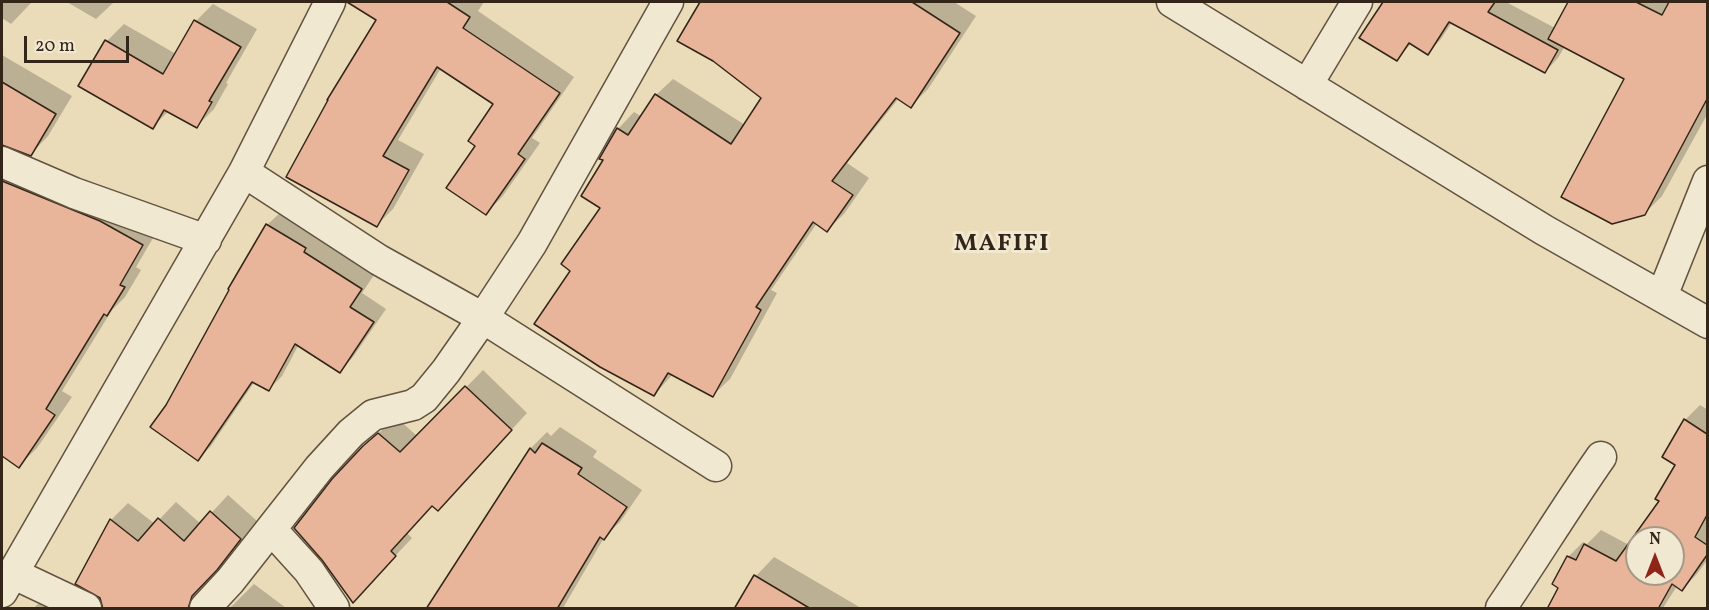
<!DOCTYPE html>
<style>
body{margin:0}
#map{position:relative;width:1709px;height:610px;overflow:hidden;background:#eadbb9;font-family:Vollkorn,serif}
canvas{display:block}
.frame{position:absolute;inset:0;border:3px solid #332618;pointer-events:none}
.north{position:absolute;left:1625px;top:526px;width:60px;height:60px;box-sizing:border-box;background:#f1e8d2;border:2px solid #a59a88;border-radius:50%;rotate:0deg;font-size:16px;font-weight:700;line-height:24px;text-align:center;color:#332618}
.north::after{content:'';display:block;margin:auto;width:21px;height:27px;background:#8f2418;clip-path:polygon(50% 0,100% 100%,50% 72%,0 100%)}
.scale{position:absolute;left:24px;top:36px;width:105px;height:27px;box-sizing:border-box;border:3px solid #332618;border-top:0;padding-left:8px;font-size:18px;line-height:21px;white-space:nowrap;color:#332618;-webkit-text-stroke:4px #f1e8d2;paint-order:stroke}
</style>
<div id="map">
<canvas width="1709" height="610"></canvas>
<div class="frame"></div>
<div class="north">N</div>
<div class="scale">20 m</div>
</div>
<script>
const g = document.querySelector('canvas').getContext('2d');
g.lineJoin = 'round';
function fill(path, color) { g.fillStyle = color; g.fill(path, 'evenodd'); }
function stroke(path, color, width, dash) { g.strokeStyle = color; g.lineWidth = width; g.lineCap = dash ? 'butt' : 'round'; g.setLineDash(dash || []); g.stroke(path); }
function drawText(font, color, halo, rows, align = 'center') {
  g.font = font + ' Vollkorn,serif'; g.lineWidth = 6; g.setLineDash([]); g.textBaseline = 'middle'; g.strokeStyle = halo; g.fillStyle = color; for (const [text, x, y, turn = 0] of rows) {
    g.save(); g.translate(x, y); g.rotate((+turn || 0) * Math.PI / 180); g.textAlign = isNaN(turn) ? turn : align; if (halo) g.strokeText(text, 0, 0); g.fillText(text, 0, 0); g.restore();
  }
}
const shadow = new Path2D(`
 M2 2H32L11 24 2 18Z
 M67 2H114L96 19Z
 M366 2H484L478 11 574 77 532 138 540 143 502 197 486 213 477 145 495 104 441 68 398 140 424 154 393 209 377 225 378 20 361 9Z
 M702 2H954L976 16 928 89 911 106 899 98 847 163 869 178 844 214 827 230 817 223 771 290 777 293 730 379 713 395 673 374 654 395 572 270 602 208 605 160 618 129 634 112 642 117 656 95 673 79 745 125 763 98 714 60 679 41Z
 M1385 2H1506L1555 28 1570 2H1708V113L1662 196 1644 214 1626 79 1565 46 1558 58 1545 72 1452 22 1441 39 1428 53 1412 43 1396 59 1361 37Z
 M213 4 257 29 226 83 228 84 214 109 197 126 169 111 152 127 107 41 124 24 176 54 196 21Z
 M2 55 72 96 48 136 31 154 9 145 2 144Z
 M2 145 6 155 159 228 136 267 141 270 125 297 112 310 62 391 72 397 37 448 19 466 2 454Z
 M281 212 318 235 316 238 374 275 362 293 386 309 353 357 340 371 299 344 282 376 269 389 255 381 211 446 198 459 167 405 267 225Z
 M483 370 527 413 454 492 433 505 407 533 412 538 369 584 364 447 396 417 418 437Z
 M1700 405 1708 410V559L1697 574 1682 589 1677 586 1663 608H1549L1560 587 1568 557 1583 542 1587 544 1601 530 1629 545 1661 501 1677 464 1685 420ZM1637 538H1673V574H1637Z
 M560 427 597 451 593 457 642 490 620 522 605 536 563 608H428L531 448 547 432 551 436Z
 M228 495 257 521 209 578 205 586 218 608H229L233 605 254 584 286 608H105L101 597 77 583 111 520 128 503 155 524 176 502 201 524Z
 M774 557 861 608H736L756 576Z
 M54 587 97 607 105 608H34Z`);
const building = new Path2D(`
 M347 2H447L470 17 463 28 560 93 518 154 525 159 486 215 446 188 475 146 468 141 493 104 437 67 383 156 409 170 377 227 286 177 328 100H327L376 20Z
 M700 2H912L960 33 911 108 896 98 832 181 853 195 827 232 813 222 756 307 761 310 713 397 668 373 654 396 600 367 534 324 570 271 561 264 600 208 581 196 603 160 599 159 617 128 628 135 655 94 731 144 761 98 713 61 677 41Z
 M1383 2H1495L1488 12 1558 50 1545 73 1449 22 1428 55 1409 43 1397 61 1359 38Z
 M1568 2H1636L1662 15 1669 2H1707V99L1645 215 1612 224 1561 197 1624 79 1548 39Z
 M194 20 241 47 209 101 212 102 197 128 164 110 153 129 78 86 105 40 163 74Z
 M2 82 56 114 31 156 2 145Z
 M2 181 100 221 143 245 120 285 125 287 107 316 104 314 46 409 55 415 19 468 2 456Z
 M266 224 306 248 304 252 362 289 350 307 374 322 340 373 295 344 269 391 252 382 198 461 150 427 166 405 229 290 228 289Z
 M465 386 512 430 438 511 432 506 391 551 396 556 353 603 322 560 294 528 332 479 363 446 378 433 400 452Z
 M1684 419 1707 434V515L1695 537 1707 545V555L1682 591 1672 584 1658 609H1547L1558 588 1552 584 1567 556 1576 560 1584 544 1616 561 1659 501 1655 499 1675 465 1662 457ZM1637 538H1673V574H1637Z
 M542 443 582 468 578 474 627 507 604 540 600 537 557 609H426L530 448 535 453Z
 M210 511 241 539 217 570 192 596 188 609H103L100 598 75 584 110 519 138 541 158 518 184 541Z
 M754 575 811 609H734Z`);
const minor = new Path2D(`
 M1172 2 1544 230 1708 323
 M1307 85 1357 2
 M2 162 74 193 206 240
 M244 172 379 260 483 318 716 466
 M1662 296 1708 181
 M271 529 309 571 334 608
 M12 573 86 608
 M2 592 244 172 330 2
 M205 608 230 581 319 468 351 433 373 415 413 405 424 398 446 371 483 318 532 243 668 2
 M1501 608C1535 558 1566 507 1601 457`);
const districtNames = [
 ["MAFIFI",1002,246]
];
fill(shadow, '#0003');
fill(building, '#e8b49a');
stroke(building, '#332618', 1.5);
stroke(minor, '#615340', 33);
stroke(minor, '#f1e8d2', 30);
g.letterSpacing = '1.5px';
drawText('bold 24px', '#332618', '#f1e8d2', districtNames);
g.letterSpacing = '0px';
</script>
